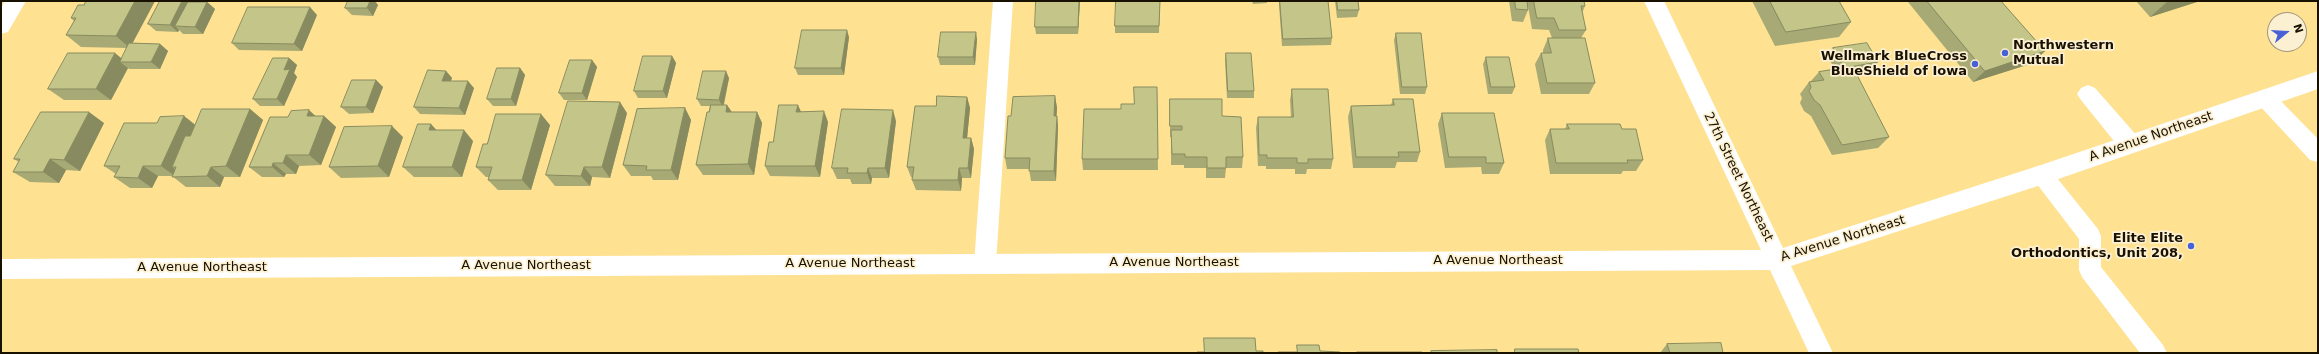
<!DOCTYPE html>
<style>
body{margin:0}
#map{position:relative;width:2319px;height:354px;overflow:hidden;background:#fee191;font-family:"DejaVu Sans",sans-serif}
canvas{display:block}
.frame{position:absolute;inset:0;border:2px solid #191100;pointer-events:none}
.north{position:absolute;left:2267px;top:12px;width:40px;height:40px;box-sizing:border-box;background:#fcf0d2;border:1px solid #a1977e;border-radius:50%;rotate:72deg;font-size:11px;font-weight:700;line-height:16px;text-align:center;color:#191100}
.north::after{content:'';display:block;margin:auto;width:14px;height:18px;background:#4961d6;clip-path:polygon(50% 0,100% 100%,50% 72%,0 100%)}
</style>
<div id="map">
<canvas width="2319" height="354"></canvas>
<div class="frame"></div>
<div class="north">N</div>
</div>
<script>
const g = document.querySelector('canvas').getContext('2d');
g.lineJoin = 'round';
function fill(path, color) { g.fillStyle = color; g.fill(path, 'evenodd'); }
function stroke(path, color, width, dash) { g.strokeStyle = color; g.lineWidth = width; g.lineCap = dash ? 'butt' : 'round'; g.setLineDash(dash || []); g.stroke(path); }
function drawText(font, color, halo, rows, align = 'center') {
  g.font = font + ' "DejaVu Sans",sans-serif'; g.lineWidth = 3.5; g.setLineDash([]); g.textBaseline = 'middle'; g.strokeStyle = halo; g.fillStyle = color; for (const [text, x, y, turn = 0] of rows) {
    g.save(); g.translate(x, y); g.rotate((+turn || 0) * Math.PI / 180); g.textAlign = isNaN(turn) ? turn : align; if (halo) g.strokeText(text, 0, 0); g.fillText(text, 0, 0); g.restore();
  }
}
const lane = new Path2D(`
 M993 1H1013L996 264 993 271 985 274 977 271 974 264Z
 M2088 85 2095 88 2138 137 2141 144 2138 151 2130 153 2122 151 2081 100 2077 94 2081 88Z
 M2265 89 2272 92 2318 139V162L2310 160 2258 104 2254 98 2258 92Z
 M2041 165 2049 168 2098 229 2101 236V267L2163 345 2167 353H2140L2082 277 2079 270V239L2030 175 2033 168Z`);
const street = new Path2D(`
 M5 1H26L8 32 1 34V8Z
 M1644 1H1664L1783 248 2041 165 2318 71V89L2041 185 1791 266 1833 353H1809L1770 270 1 279V259L1761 250Z`);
const wall = new Path2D(`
 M86 1H155L132 43 160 44 168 51 160 69H129L128 68 111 100H64L48 89 122 59 127 48 81 47 66 35 74 21 71 18 84 5Z
 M160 1H187L188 2H207L215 9 203 34H183L179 30 178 32 156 31 148 24Z
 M1080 1 1078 34H1036L1035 27Z
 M1160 1 1159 33H1115V26Z
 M1252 1H1267V3L1253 4Z
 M1279 1H1328L1332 38 1331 45 1282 46 1279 5Z
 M1335 1H1358L1359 10 1357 17 1337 18Z
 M1509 1H1584L1585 6 1582 13 1586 30 1581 38 1595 83 1589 94H1541L1535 64 1541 53H1543V50L1548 38H1552L1549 30 1532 29 1528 6V10L1523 22 1512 21Z
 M1752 1H1839L1851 22 1839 37 1775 46Z
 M1908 1H2001L2033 63 1973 82 1908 2Z
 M2136 1H2200L2150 17Z
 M378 5 373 16 352 15 345 8Z
 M317 15 302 51 239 50 232 43Z
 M1396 33 1427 87 1425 94H1400L1394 40Z
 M849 37 844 75H798L795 68Z
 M977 39 975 65H940L938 57Z
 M1833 48 1878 62 1872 69 1854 72 1889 137 1878 148 1832 155 1811 116 1804 111 1800 103 1802 98 1800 94 1809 82H1810L1819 72 1835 69 1827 56Z
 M1226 53 1254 91V98H1227L1225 60Z
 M672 56 676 63 667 98H638L634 91Z
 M1486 57 1515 87 1512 94H1488L1483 64Z
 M289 58 297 65 294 73 297 77 284 106H260L253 99Z
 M592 60 597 67 587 100H564L559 93Z
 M520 68 525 75 516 106H493L487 99Z
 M446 71 452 78 451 81 474 88 465 115 420 114 414 107Z
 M729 78 724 105H727L732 112H757L762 123 754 175H703L696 165 710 106H701L697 99Z
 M376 80 383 87 373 113 349 114 341 107Z
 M1157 87 1158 170H1083L1082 159 1121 109 1134 104Z
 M1292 89 1333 159 1331 169H1307L1306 174H1295V169H1266V166H1258L1256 128 1258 117H1291L1290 100Z
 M1055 96 1057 108 1056 116H1057L1058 127 1056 181H1031L1029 169H1007L1005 158 1011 116Z
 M967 97 970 108 967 138H971L974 149 971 178H962L961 191 916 190 912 180 913 178 911 177 907 167 936 106Z
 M1170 99 1222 116 1243 157 1242 168H1226L1225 178H1206V168H1184V165H1171V137H1170Z
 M1393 99 1420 152 1417 162H1397L1395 168H1353L1348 117 1351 106 1391 105Z
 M685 108 691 120 678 180H653L651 176H631L623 165Z
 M250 109 263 120 240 177H224L220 187H186L172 176H158L152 188H130L114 177 116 174 104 166 157 123 184 116 195 125Z
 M801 112 828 122 820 177 770 176 765 166 773 142Z
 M627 113 610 178 592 177 590 186H555L546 175Z
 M1442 113 1504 163 1499 174H1482L1481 167 1445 168 1438 124Z
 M324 116 336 127 321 165 299 166 296 174H286L284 177H262L249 167 288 117Z
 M896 121 889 178H872L871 184H852L850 179H837L832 168Z
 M104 123 80 171 66 170 59 183 30 182 13 172 19 162 14 159Z
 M1567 124 1622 129 1643 160 1636 171H1623L1621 174H1550L1545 140 1550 129H1565Z
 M550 125 531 190H498L488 180 489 177H486L476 167 487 144Z
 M437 130 473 141 462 177H414L403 167Z
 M403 137 389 177 341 178 329 167Z
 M1667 344 1723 353H1660Z`);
const shadedWall = new Path2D(`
 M135 1H155L130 48 116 36Z
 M182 1H187L191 5 175 26 179 30 178 32 170 25Z
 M370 1H375L378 5 373 16 367 8Z
 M1079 1H1080L1078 34V27Z
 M2170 1H2200L2150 17 2167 2Z
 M207 2 215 9 203 34 195 27Z
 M310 7 317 15 302 51 294 44Z
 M847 30 849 37 844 75 841 68Z
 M976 32 977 39 975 65 973 57Z
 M160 44 168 51 160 69 151 62Z
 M2045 51 2033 63 1973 82 1985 71Z
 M115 53 126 62H120L128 68 111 100 96 89Z
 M672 56 676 63 667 98 663 91Z
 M289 58 297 65 294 73 297 77 284 106 277 99 284 70Z
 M592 60 597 67 587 100 582 93Z
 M520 68 525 75 516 106 511 99Z
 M446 71 452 78 448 88 442 81Z
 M726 71 729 78 723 107 719 100Z
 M376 80 383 87 373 113 366 107Z
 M468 81 474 88 465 115 459 108Z
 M1055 96 1057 108 1056 127 1054 116Z
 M967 97 970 108 966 149 963 138Z
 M620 102 627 113 610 178 602 167Z
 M727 105 734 116 726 112Z
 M798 105 803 116 796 112Z
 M685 108 691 120 678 180 671 170Z
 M250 109 263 120 240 177 226 166Z
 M309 110 321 121 307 116Z
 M893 110 896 121 889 178 885 168Z
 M824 111 828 122 820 177 815 166Z
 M89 112 104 123 80 171 64 160Z
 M757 112 762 123 754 175 748 164Z
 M541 114 550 125 531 190 522 180Z
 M184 116 198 127 172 167 178 172 175 176 161 166Z
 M324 116 336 127 321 165 309 155Z
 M1057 116 1058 127 1056 181 1054 171Z
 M431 124 441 135 429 130Z
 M392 126 403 137 389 177 378 166Z
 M464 130 473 141 462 177 452 167Z
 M971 138 974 149 971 178 968 168Z
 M286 155 299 166 296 174 283 163Z
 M50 159 66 170 59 183 43 172Z
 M273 163 286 174 284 177 272 167Z
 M143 166 158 176 152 188 138 178Z
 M211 167 224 177 220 187 207 176Z
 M584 167 592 177 590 186 581 176Z
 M868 168 872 178 871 184 867 173Z
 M959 168 962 178 961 191 958 180Z`);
const building = new Path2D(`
 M86 1H135L116 36 66 35 76 18H71L78 5H84Z
 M160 1H182L170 25 148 24Z
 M348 1H370L367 8H345Z
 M1036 1H1079L1078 27H1035Z
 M1116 1H1160L1159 26H1115Z
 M1280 1H1328L1332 38 1283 39Z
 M1337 1H1358L1359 10H1338Z
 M1515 1H1527L1528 10 1516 9Z
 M1534 1H1584L1585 6H1581L1586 30H1559L1554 18H1537Z
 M1770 1H1839L1851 22 1786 32Z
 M1927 1H2001L2045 51 1985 71Z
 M188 2H207L195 27 175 26Z
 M248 7H310L294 44 232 43Z
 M802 30H847L841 68H795Z
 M941 32H976L973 57H938Z
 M1396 33H1421L1427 87H1402Z
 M1548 38H1585L1595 83H1547L1541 53H1551Z
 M129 43 160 44 151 62H120Z
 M1867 43 1878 62 1844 68 1833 48Z
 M68 53H115L96 89H48Z
 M1226 53H1251L1254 91H1228Z
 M643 56H672L663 91H634Z
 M1486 57H1509L1515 87H1491Z
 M273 58H289L284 70 290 69 277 99H253Z
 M570 60H592L582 93H559Z
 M1850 67 1857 75 1889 137 1842 145 1820 105 1814 100 1809 91 1811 87 1809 82 1824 80 1819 72Z
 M497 68H520L511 99H487Z
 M428 70 446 71 442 81H468L459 108 414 107Z
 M703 71H726L719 100 697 99Z
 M352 80H376L366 107H341Z
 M1134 87H1157L1158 159H1082L1084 109H1121V104H1134Z
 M1292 89H1328L1333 159H1308V163H1297V158H1267V155H1259L1258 117H1293Z
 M937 96 967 97 963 138H971L968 168H959L958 180H912L914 167H907L915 106H936Z
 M1055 96 1054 116H1057L1054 171H1029L1030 158H1005L1008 116H1011L1013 97Z
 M1170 99H1222V116L1241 117 1243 157H1226V168H1207V157H1185V154H1172L1171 130H1182V126H1170Z
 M1393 99H1413L1420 152H1398L1399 157H1356L1351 106 1394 105Z
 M568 101 620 102 602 167H584L581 176 546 175Z
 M711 105H727L726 112H757L748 164 696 165 707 112H709Z
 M779 105H798L796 112 824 111 815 166H765L769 142H773Z
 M685 108 671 170H646L647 166 623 165 637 109Z
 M202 109H250L226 166 211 167 207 176 172 177 176 167H172L185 136H190Z
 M842 109 893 110 885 168H868L867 173H847L848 168H832Z
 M309 110 307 116H324L309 155H286L283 163H273L272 167H249L270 117H288L291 111Z
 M41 112H89L64 160 50 159 43 172H13L20 159H14Z
 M1442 113H1494L1504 163H1486V157H1449Z
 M496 114H541L522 180H488L492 167H476L483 144H487Z
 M184 116 161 166H143L138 178 114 177 120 166H104L124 123H157L160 117Z
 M418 124H431L429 130H464L452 167H403Z
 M1567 124H1620L1622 129H1636L1643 160H1627L1628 163H1556L1550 129H1569Z
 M392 126 378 166 329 167 344 127Z
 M1204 338H1255L1256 351H1263V353H1197V352H1204Z
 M1721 343 1723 353H1670L1667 344Z
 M1297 345H1319L1320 351 1340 352V353H1278V352H1297Z
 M1515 349H1578L1579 353H1515Z
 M1497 350V353H1431V351Z
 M1357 352H1422V353H1357Z`);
const markers = [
 [2005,53,4,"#4961d6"],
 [1975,64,4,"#4961d6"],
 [2191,246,4,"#4961d6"]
];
const poiNames = [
 ["Northwestern",2013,46,"left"],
 ["Mutual",2013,61,"left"],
 ["Wellmark BlueCross",1967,57],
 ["BlueShield of Iowa",1967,72],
 ["Elite Elite",2183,239],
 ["Orthodontics, Unit 208,",2183,254]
];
const streetNames = [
 ["A Avenue Northeast",2151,137,-19],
 ["27th Street Northeast",1738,177,64],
 ["A Avenue Northeast",1843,239,-17],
 ["A Avenue Northeast",1498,261],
 ["A Avenue Northeast",1174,263],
 ["A Avenue Northeast",850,264],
 ["A Avenue Northeast",526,266],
 ["A Avenue Northeast",202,268]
];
fill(lane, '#fff');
fill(street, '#fff');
fill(wall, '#a8aa75');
fill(shadedWall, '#888b5f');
fill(building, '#c3c688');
stroke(building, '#888b5f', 1);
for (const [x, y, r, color] of markers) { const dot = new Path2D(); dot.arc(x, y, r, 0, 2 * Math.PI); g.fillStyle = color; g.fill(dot); stroke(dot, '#fcf0d2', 1.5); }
drawText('bold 13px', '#191100', '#fcf0d2', poiNames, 'right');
drawText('13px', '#191100', '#fcf0d2', streetNames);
</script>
